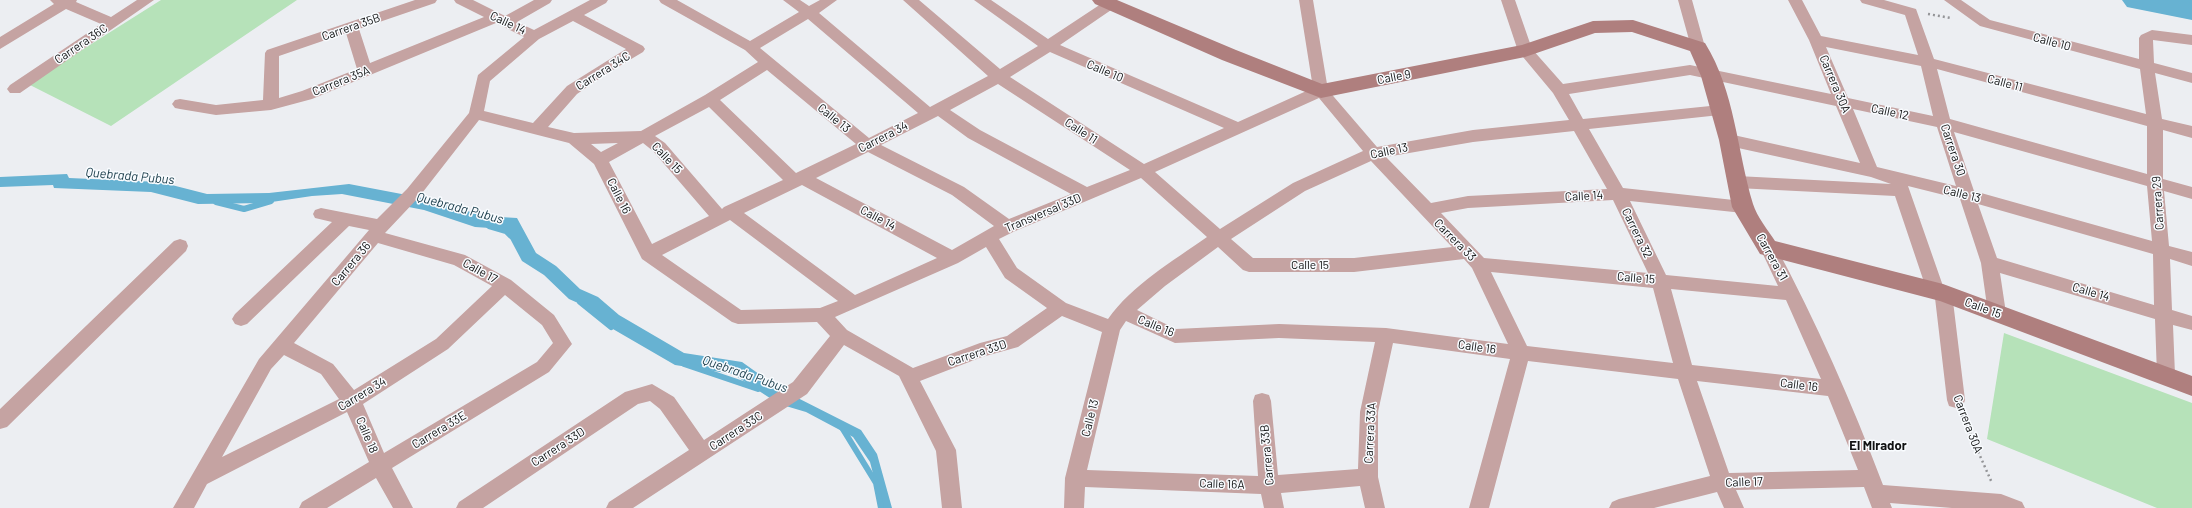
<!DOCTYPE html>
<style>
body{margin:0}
canvas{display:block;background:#eceef2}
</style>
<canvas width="2192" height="508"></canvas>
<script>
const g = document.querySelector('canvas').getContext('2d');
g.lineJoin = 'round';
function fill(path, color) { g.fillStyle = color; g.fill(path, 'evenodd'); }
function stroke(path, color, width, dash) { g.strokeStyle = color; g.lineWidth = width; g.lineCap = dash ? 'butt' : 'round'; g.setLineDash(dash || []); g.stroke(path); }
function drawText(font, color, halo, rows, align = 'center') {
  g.font = font + ' Barlow,sans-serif'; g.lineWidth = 3; g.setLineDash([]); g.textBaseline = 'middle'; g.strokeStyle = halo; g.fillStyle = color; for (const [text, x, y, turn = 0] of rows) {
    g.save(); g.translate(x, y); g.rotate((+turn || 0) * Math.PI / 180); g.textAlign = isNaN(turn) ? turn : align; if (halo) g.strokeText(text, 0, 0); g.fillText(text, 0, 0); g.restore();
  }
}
const green = new Path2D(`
 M161 0H297L111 126 28 84Z
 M2004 333 2192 403V508H2157L1987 439Z`);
const water = new Path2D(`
 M67 174 69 178 160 182 207 194 269 193 349 184 433 200 483 216 517 218 536 253 556 266 580 289 598 297 619 315 684 353 742 362 780 389 861 430 877 454 892 508H882L870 462 853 437 806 412 779 404 733 374 675 365 606 325 587 307 569 299 544 275 522 261 505 229 475 227 424 210 342 194 312 196 265 203 198 204 151 192 54 188 53 185 0 187V177Z`);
const stream = new Path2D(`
 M216 202 244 209 271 201
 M489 226 506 231 511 236
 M580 302 611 327
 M684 364 758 389
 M841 426 876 483 881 508`);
const river = new Path2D(`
 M2122 0H2192V20L2127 7Z`);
const path = new Path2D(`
 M1928 14 1951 18
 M1962 415 1992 483`);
const street = new Path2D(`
 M50 0H77L76 2 111 17 137 0H154L20 93H10L7 89 10 85 101 24 66 9 0 49V37L54 4Z
 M415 0H437L435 3 359 29 370 63 484 17 456 3 454 0H473L505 16 534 0H552L550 3 517 22 534 30 590 0H608L606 3 584 15 643 46 645 49 643 52 606 74 577 94 548 127 574 133 641 131 705 95 758 62 745 50 661 3 659 0H677L750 41 799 12 783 0H800L809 6 820 0H837L819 13 930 107 988 76 903 0H919L1000 69 1038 46 974 0H991L1048 39 1104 2H1114L1116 5 1114 8 1060 45 1238 122 1313 88 1299 0H1313L1328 90 1377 147 1473 130 1569 120 1553 93 1518 51 1501 0H1515L1532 49 1563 84 1690 65 1831 94 1809 40 1788 0H1802L1821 36 1918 55 1905 15 1862 3 1860 0H1884L1916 9 1934 59 2146 114 2140 69 1980 26 1944 0H1961L1990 20 2139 59V38L2141 35 2152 30 2192 35V45L2153 40 2154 63 2192 73V83L2155 73 2162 119 2192 126V138L2163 130V179L2192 187V199L2164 191 2169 246 2192 252V266L2170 259 2172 310 2192 316V330L2173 325 2175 375 2172 380 2166 383 2160 380 2157 375 2155 319 2000 273 2006 313 2003 318 1997 320 1991 318 1988 313 1981 263 1960 199 1908 186 1943 286 1949 288 1952 293 1965 400 1963 406 1956 408 1949 406 1947 400 1935 298 1930 296 1927 291 1895 196 1737 188 1731 186 1729 182 1731 178 1737 176 1891 184 1871 177 1729 146 1723 144 1721 140 1723 136 1729 134 1860 163 1836 106 1690 75 1569 94 1583 119 1720 105 1725 106 1728 110 1725 114 1720 115 1589 129 1623 188 1743 201 1749 203 1751 207 1749 211 1743 213 1630 201 1666 275 1778 286 1760 248 1762 243 1768 241 1774 243C1816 321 1852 403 1883 485L2001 494 2022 502 2025 508H1952L1890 503 1892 508H1872L1864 487 1736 490 1744 508H1724L1717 492 1654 508H1609L1612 502 1619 499 1710 476 1678 379 1528 361 1489 508H1469L1510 359 1393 343 1378 412V477L1385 508H1365L1360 486 1281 493 1284 508H1264L1261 494 1085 487 1084 508H1064L1065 478 1102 332 1062 316 1018 347 982 357 920 381 956 450 962 508H942L936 451 899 376 844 345 807 394 633 508H606L609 502 689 450 660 409 650 401 638 404 483 508H456L459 502 625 392 652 384 674 397 704 440 793 382 830 336 817 322 738 324 732 322 642 259 594 164 569 143 479 120 419 197 385 233 465 255 511 280 554 315 572 344 549 372 392 468 413 508H393L376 478 327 508H299L302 502 369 462 347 412 207 484 194 508H173L259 359 369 230 349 226 247 324 241 326 235 324 232 319 235 314 332 222 315 218 313 214 315 210 321 208 377 219 407 189 469 113 478 75 524 37 496 23 312 99 271 110 216 115 180 109 175 108 172 104 175 100 180 99 216 105 263 100 265 53 267 50ZM808 19 918 113 869 138 760 48ZM573 21 626 49 567 86 533 123 484 111 490 81 539 39ZM346 33 357 69 302 91 279 98V56ZM1826 47 1921 66 1933 116 1848 98ZM1050 52 1224 128 1144 164 1010 77ZM1937 69 2147 126V174L1950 119ZM767 70 856 144 796 173 720 100ZM998 84 1130 170 1087 187 980 130 950 110ZM1319 98 1363 151 1293 183 1220 229 1155 172ZM709 107 783 180 724 207 722 209 665 143 655 136ZM1853 109 1937 127 1956 186 1877 167ZM938 116 968 138 1071 194 1009 219 964 187 881 145ZM1574 131 1607 189 1468 196 1431 203 1386 157 1473 142ZM1954 132 2147 186 2152 241 1974 191ZM618 143 601 152 591 144ZM643 143 653 151 709 216 652 244 609 162ZM868 152 952 195 994 226 952 250 816 178ZM1371 161 1452 247 1354 258H1253L1231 239 1305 191ZM1141 178 1207 237C1173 261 1132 285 1108 319L1066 303 1017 268 999 239 1013 232ZM802 185 937 258 855 295 744 213ZM1613 200 1648 273 1484 258 1441 213 1468 208ZM1978 204 2153 254 2154 305 1997 258ZM730 220 838 301 820 308 741 310 662 255ZM378 243 454 265 492 286 436 339 354 390 333 364 294 343ZM986 247 1005 278 1047 308 1007 336 980 343 913 368 847 330 835 317 958 263ZM1218 247 1243 270 1249 272H1354L1464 259 1472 268 1508 344 1386 328 1279 324 1176 329 1137 310 1165 286ZM1491 272 1653 288 1673 363 1527 346ZM1671 289 1786 300 1821 379 1692 365ZM505 295 542 325 553 343 537 362 384 453 363 404 448 349ZM1126 321 1175 343 1279 338 1375 342 1360 412 1358 469 1278 475 1271 401 1269 395 1262 393 1255 395 1253 401 1258 476 1087 470 1120 330ZM284 355 321 374 339 399 222 457 271 369ZM1697 381 1828 396 1858 470 1729 473Z
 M1678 0H1692L1705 47 1703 50H1693L1691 47Z
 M180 239 186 241 188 246 186 251 7 427 0 429V409L174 241Z`);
const secondary = new Path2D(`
 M1092 0H1117L1236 50 1322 84 1522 45 1593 21 1633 20 1705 43C1735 91 1737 151 1753 204 1757 217 1768 230 1775 241L1943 284 2192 376V396L1940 301 1760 254 1732 207 1719 140 1701 76 1690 51 1632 32 1595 33 1525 57 1321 98 1222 60 1095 4Z`);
const streetNames = [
 ["Calle 14",508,23,25],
 ["Carrera 35B",351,27,-19],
 ["Calle 10",2052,42,15],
 ["Carrera 36C",81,44,-34],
 ["Carrera 34C",603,71,-32],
 ["Calle 10",1105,71,23],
 ["Calle 9",1394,77,-11],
 ["Carrera 35A",341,81,-22],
 ["Calle 11",2005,83,15],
 ["Carrera 30A",1835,84,67],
 ["Calle 12",1890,112,12],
 ["Calle 13",834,118,39],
 ["Calle 11",1081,131,33],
 ["Carrera 34",883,137,-27],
 ["Carrera 30",1953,150,71],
 ["Calle 13",1389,151,-12],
 ["Calle 15",667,158,46],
 ["Calle 13",1962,194,14],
 ["Calle 16",619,196,63],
 ["Calle 14",1584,196,-3],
 ["Carrera 29",2158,203,-94],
 ["Transversal 33D",1043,213,-23],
 ["Calle 14",878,218,28],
 ["Carrera 32",1637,233,64],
 ["Carrera 33",1455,240,45],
 ["Carrera 31",1772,257,61],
 ["Carrera 36",351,264,-50],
 ["Calle 15",1310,265],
 ["Calle 17",480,271,29],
 ["Calle 15",1636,278,5],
 ["Calle 14",2091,292,16],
 ["Calle 15",1983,308,20],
 ["Calle 16",1156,326,22],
 ["Calle 16",1477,347,8],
 ["Carrera 33D",977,353,-18],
 ["Calle 16",1799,385,7],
 ["Carrera 34",362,394,-31],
 ["Calle 13",1090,418,-76],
 ["Carrera 30A",1968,424,69],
 ["Carrera 33E",439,430,-31],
 ["Carrera 33C",736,431,-33],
 ["Carrera 33A",1370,433,-87],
 ["Calle 18",367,435,67],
 ["Carrera 33D",558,447,-33],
 ["Carrera 33B",1267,455,-95],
 ["Calle 17",1744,482,-2],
 ["Calle 16A",1222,484,2]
];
const waterNames = [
 ["Quebrada Pubus",130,176,5],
 ["Quebrada Pubus",460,208,15],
 ["Quebrada Pubus",745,374,19]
];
const neighbourhoodNames = [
 ["El Mirador",1878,446]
];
fill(green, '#b6e2b9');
fill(water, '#67b2d2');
stroke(stream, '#67b2d2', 6);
fill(river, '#67b2d2');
stroke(path, '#949598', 2.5, [2, 3]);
fill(street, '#c5a3a2');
fill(secondary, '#af7f7e');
drawText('12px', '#111213', '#f9fcff', streetNames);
drawText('italic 13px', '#183b49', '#f9fcff', waterNames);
drawText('bold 13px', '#111213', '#f9fcff', neighbourhoodNames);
</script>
